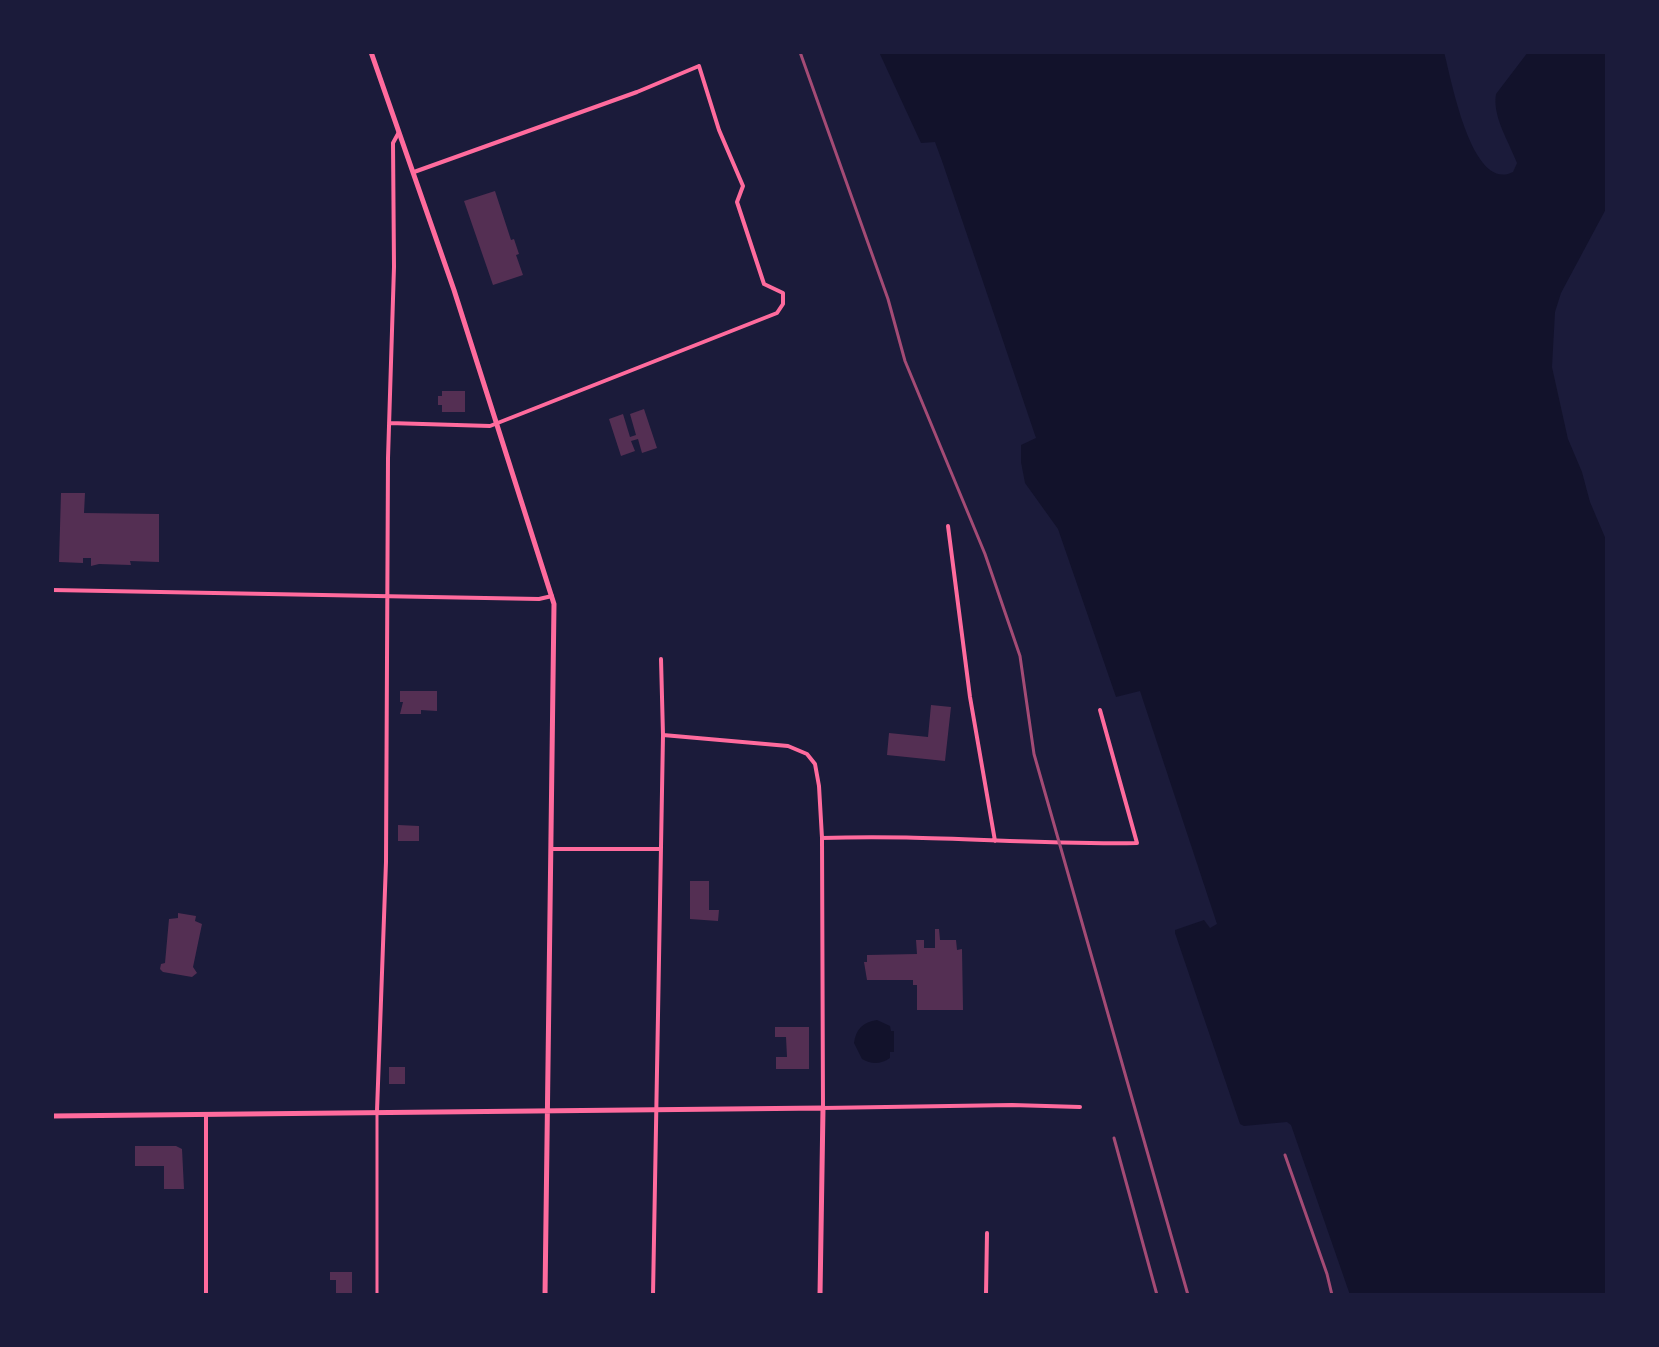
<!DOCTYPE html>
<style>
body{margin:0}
#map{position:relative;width:1659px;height:1347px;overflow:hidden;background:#1b1b3a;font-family:"Work Sans",sans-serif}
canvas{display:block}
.frame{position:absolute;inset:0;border:54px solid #1b1b3a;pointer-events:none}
</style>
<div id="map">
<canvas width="1659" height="1347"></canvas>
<div class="frame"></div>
</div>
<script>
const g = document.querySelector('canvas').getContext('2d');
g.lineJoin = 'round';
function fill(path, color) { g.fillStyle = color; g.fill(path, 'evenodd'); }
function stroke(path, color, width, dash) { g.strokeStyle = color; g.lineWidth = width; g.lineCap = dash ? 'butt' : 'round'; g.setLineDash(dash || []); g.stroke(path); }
const water = new Path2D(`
 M879 52H1444C1451 77 1471 193 1513 172L1517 163C1509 142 1492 116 1496 94L1528 52H1607V207L1561 293 1555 312 1552 367 1568 439 1582 472 1590 502 1607 542V1295H1350L1291 1125 1287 1122 1244 1126 1240 1124 1175 933V930L1204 920 1210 928 1217 924 1140 691 1116 697 1058 529 1025 483 1021 462V445L1036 438 942 161 935 142 921 143Z
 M877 1020 890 1026 891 1031H894V1052H890V1058C881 1064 872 1065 862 1059L854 1043C856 1029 863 1022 877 1020Z`);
const building = new Path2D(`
 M495 191 511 240 514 239 519 254 516 255 523 275 493 285 464 201Z
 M442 391H465V412H442V405H438V396H442Z
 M644 409 657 448 642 453 638 439 631 441 635 451 621 456 609 419 623 414 630 437 636 435 630 414Z
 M61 493H85L84 513 159 514V562L130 561 131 565 99 564 91 566V558H83V563L59 562Z
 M400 691H437V711L421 710V714H400L403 702H400Z
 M931 705 951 707 945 761 887 755 889 733 928 737Z
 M398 825 419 826V841H398Z
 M690 881H709V910H719L718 921 690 919Z
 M178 913 196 916 195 921 202 924 193 967 197 973 192 977 163 972 160 969 161 964 165 963 169 919 178 918Z
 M935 929H939L940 940H956L957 950 962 949 963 1010H917V985H913V980H867L864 962H867V955L917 954 916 940H924V948H935Z
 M775 1027H809V1069H776V1057H787L786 1037H775Z
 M389 1067H405V1084H389Z
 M135 1146H176L182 1149 184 1189H164V1166H135Z
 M330 1272H352V1295H336V1280H330Z`);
const pedestrian = new Path2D(`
 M377 1295V1115`);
const minor = new Path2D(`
 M389 423 490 426 777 313 783 304V293L764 284 737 202 743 186 719 130 699 66 637 92 414 172
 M948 526 970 697 995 841
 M52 590 539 599 552 596
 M663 735 788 746 807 754 815 764 819 786 822 838 823 1108 1012 1105 1080 1107
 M822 838C927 834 1032 845 1137 843L1100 710
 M551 849H660
 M377 1111 386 862 388 458 394 267 393 143 399 132
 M206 1115V1295
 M653 1295 663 735 661 659
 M986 1295 987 1233`);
const tertiary = new Path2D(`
 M371 52 454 290 554 604 545 1295
 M52 1116 823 1108 820 1295`);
const rail = new Path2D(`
 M800 52 888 299 905 361 985 554 1020 656 1034 754 1188 1295
 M1114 1138 1157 1295
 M1285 1155 1327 1274 1332 1295`);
fill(water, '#12122b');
fill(building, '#542f53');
stroke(pedestrian, '#ff6b9d', 3);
stroke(minor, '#ff6b9d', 4);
stroke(tertiary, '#ff6b9d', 5);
stroke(rail, '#a44b75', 3);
</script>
